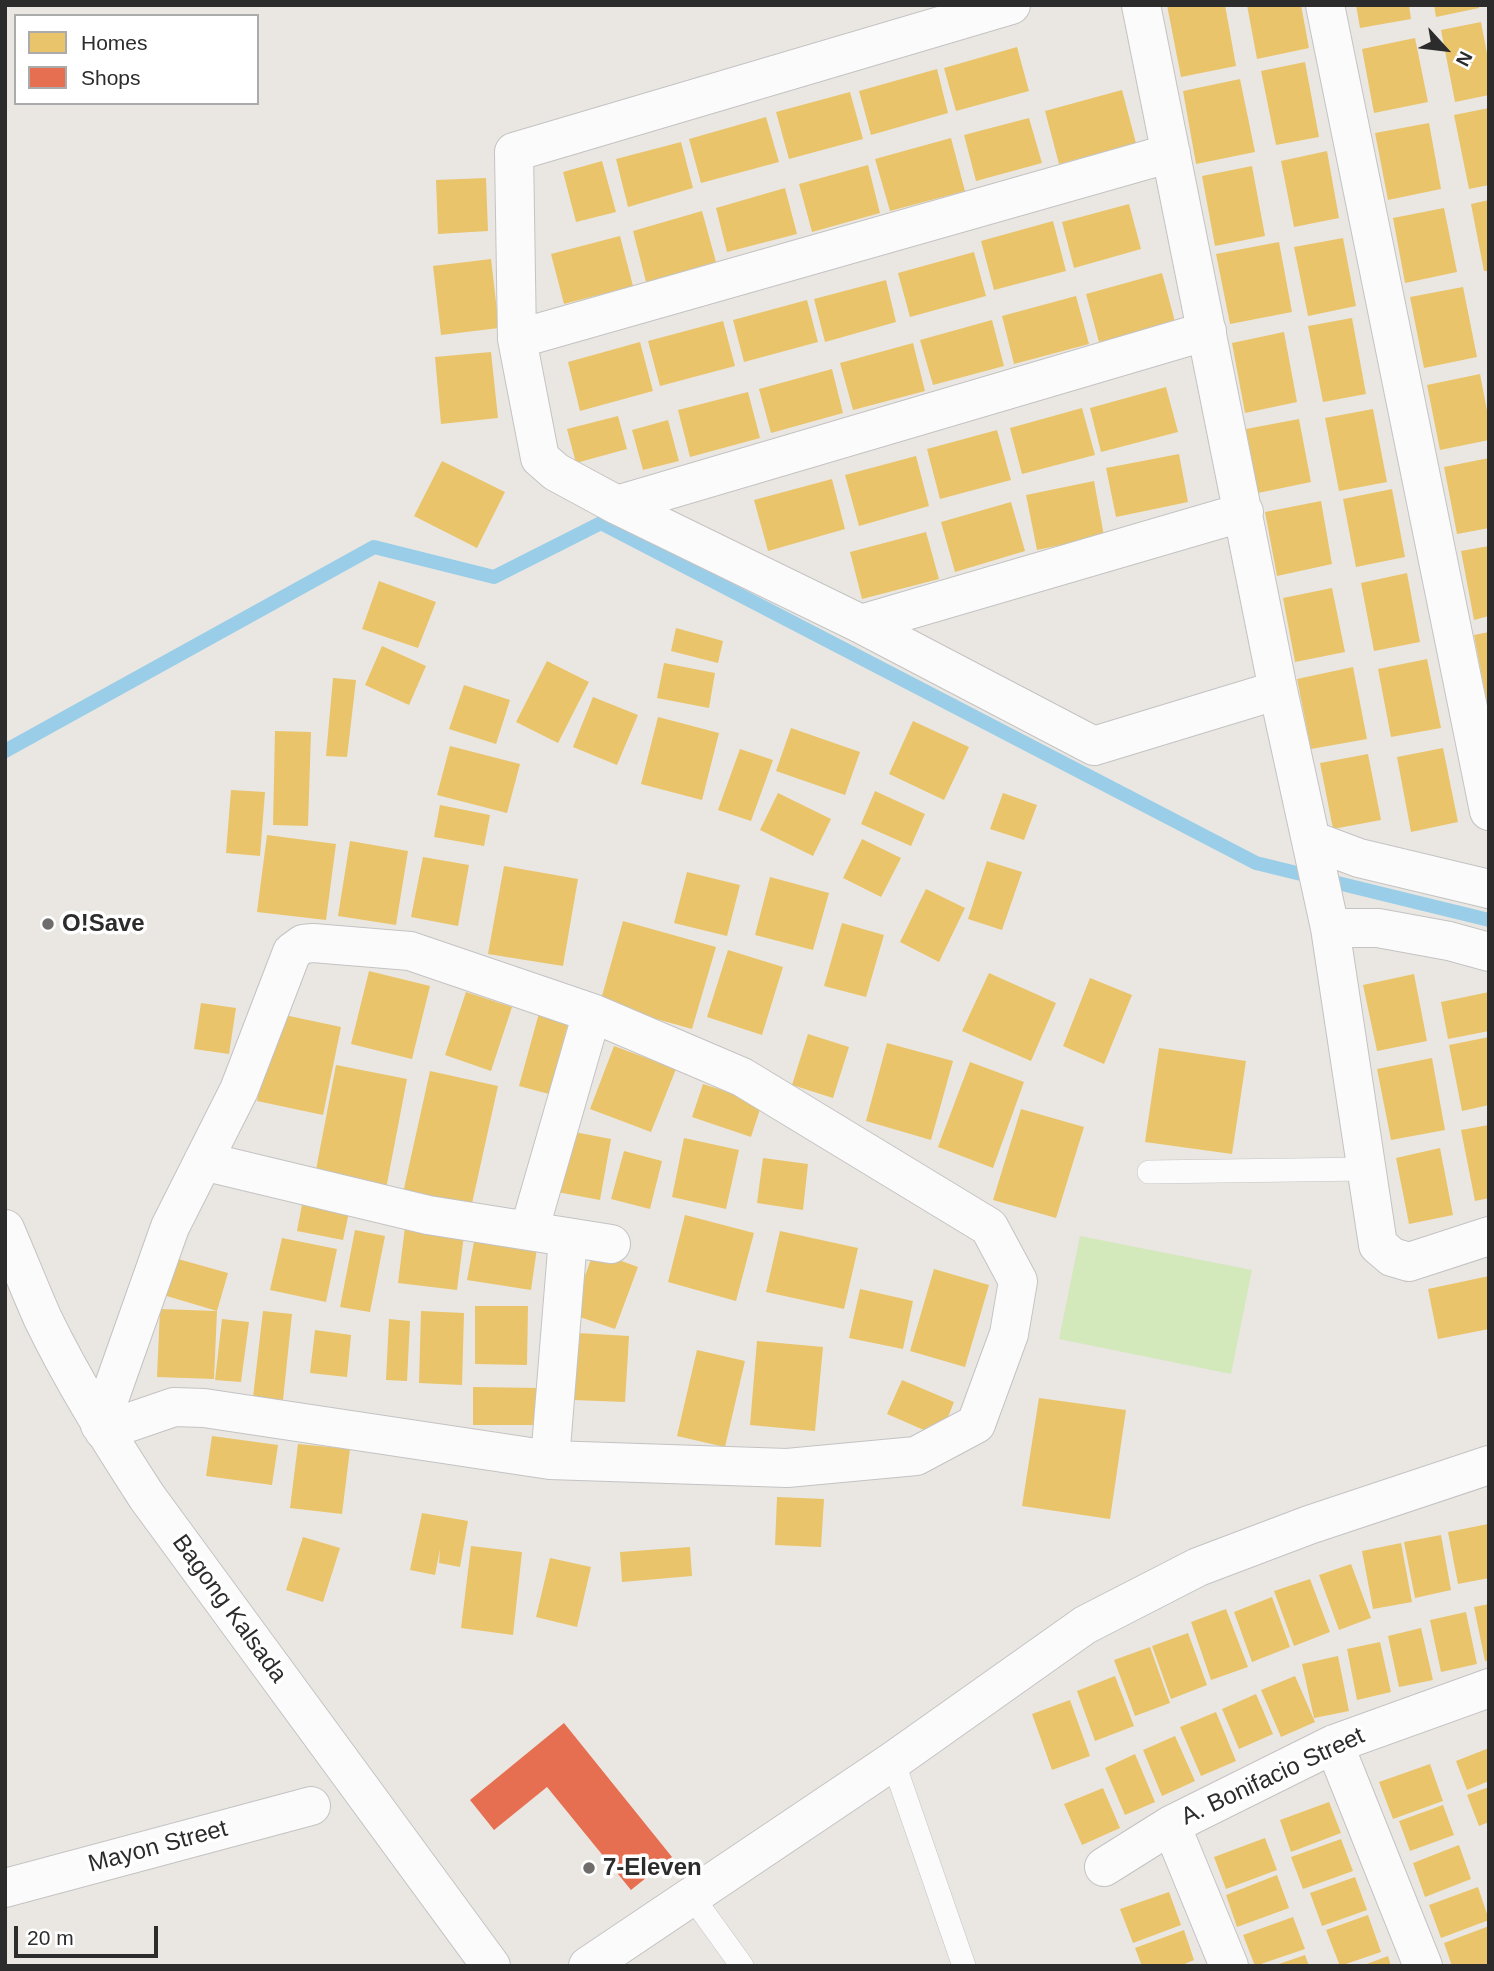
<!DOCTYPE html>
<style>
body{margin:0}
#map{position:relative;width:1494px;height:1971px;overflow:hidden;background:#eae7e2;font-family:Arial,sans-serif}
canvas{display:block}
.frame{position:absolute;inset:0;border:7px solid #2c2c2c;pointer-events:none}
.legend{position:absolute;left:14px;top:14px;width:245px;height:91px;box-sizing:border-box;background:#fff;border:2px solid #ababab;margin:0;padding:9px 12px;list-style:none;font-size:21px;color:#2c2c2c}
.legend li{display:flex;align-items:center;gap:14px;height:35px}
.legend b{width:35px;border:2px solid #ababab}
.north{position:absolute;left:1410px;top:14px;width:70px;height:70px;-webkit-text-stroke:5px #fff;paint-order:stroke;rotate:117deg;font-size:19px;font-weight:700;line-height:28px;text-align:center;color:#2c2c2c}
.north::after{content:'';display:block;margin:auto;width:24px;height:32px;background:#2c2c2c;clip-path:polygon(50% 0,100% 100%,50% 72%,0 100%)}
.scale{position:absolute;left:14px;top:1926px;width:144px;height:32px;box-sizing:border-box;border:4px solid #2c2c2c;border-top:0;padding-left:9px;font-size:21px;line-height:24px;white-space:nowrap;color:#2c2c2c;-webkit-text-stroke:5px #fff;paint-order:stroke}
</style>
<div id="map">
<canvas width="1494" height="1971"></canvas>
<div class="frame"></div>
<ul class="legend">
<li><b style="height:19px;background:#e9c46a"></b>Homes</li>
<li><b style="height:19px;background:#e76f51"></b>Shops</li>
</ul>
<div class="north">N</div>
<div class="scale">20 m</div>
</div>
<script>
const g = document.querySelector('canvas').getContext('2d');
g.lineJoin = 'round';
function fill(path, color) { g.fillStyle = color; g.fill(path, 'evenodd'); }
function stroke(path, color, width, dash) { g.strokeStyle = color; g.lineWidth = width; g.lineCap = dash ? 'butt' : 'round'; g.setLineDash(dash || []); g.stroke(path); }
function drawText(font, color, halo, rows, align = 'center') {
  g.font = font + ' Arial,sans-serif'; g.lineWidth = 7; g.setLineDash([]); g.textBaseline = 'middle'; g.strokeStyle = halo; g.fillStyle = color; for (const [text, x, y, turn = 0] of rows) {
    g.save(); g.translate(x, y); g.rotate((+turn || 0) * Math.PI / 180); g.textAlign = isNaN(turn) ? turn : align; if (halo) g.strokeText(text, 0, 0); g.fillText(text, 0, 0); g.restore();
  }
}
const pitch = new Path2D(`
 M1080 1236 1252 1270 1231 1374 1059 1339Z`);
const homes = new Path2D(`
 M1167 5H1225L1236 66 1181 77Z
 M1247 5H1301L1309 48 1257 59Z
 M1356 5H1409L1411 19 1360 28Z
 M1434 5H1479V8L1436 17Z
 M1481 22 1489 64V95L1455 102 1441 30Z
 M1415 38 1428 102 1374 113 1362 49Z
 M1017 47 1029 91 956 111 944 68Z
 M1305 62 1319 137 1276 145 1261 71Z
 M937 69 948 113 871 135 859 91Z
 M1240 79 1255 152 1196 164 1183 91Z
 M1122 90 1136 143 1059 164 1045 111Z
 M850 92 863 139 789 159 776 112Z
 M1489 108V185L1469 189 1454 115Z
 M766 117 779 162 701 183 689 139Z
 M1029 118 1042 163 976 181 964 135Z
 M1429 123 1441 189 1388 200 1375 133Z
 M951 138 965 191 890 211 875 159Z
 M681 142 693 188 628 207 616 159Z
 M1327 151 1339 218 1294 227 1281 161Z
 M602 161 616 212 576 222 563 172Z
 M868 165 880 213 812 232 799 184Z
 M1252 166 1265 236 1215 246 1202 176Z
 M486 178 488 231 438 234 436 180Z
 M785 188 797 234 727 252 716 208Z
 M1489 200V271H1484L1471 204Z
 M1129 204 1141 249 1074 268 1062 222Z
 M1444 208 1457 272 1405 283 1393 218Z
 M702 211 716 262 646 282 633 231Z
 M1053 221 1066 271 994 290 981 241Z
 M620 236 633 286 564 304 551 254Z
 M1343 238 1356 306 1308 316 1294 247Z
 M1279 242 1292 312 1230 324 1216 254Z
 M974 252 986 296 910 317 898 273Z
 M491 259 499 328 441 335 433 266Z
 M1162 273 1175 322 1099 342 1086 294Z
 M886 280 896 322 825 342 814 299Z
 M1463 287 1477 357 1424 368 1410 297Z
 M1076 296 1089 344 1014 364 1002 316Z
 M807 300 818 342 744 362 733 320Z
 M1352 318 1366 394 1323 402 1308 326Z
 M992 320 1004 366 933 385 920 340Z
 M723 321 735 366 660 386 648 341Z
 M1284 332 1297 402 1245 413 1232 343Z
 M640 342 653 391 580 411 568 362Z
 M913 343 925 391 853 410 840 363Z
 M491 352 498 418 441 424 435 357Z
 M832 369 843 413 771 433 759 389Z
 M1480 374 1489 421V440L1440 450 1427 385Z
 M1166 387 1178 432 1101 452 1090 408Z
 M748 392 760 438 690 457 678 410Z
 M1082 408 1095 455 1022 474 1010 428Z
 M1373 409 1387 482 1339 491 1325 418Z
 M618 416 627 449 576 463 567 429Z
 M1299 419 1311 482 1258 493 1246 429Z
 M668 420 679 461 643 470 632 430Z
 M997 430 1011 480 940 499 927 449Z
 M1179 454 1188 502 1116 517 1106 468Z
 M916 456 929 506 859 526 845 475Z
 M1489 458V528L1457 534 1444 467Z
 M442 461 505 492 477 548 414 516Z
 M832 479 845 529 768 551 754 500Z
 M1094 481 1104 536 1037 550 1026 495Z
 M1392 489 1405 557 1356 567 1343 499Z
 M1321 501 1332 564 1277 576 1265 512Z
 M1011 502 1025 551 955 572 941 522Z
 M926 532 939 579 862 599 850 552Z
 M1489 546V616L1474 620 1461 551Z
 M1407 573 1420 642 1374 651 1361 583Z
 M379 581 436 602 418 648 362 629Z
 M1332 588 1345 652 1295 662 1283 598Z
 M676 628 723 641 718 663 671 651Z
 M1489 632V702L1487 703 1474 635Z
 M382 646 426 666 409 705 365 685Z
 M1427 659 1441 728 1391 737 1378 669Z
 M547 661 589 682 558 743 516 722Z
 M664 663 715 673 709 708 657 698Z
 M1353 667 1367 739 1311 749 1297 679Z
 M333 678 356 680 347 757 326 756Z
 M464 685 510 700 496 744 449 729Z
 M593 697 638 715 617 765 573 747Z
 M658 717 719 733 702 800 641 784Z
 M913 721 969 747 944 800 889 774Z
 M791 728 860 752 845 795 776 771Z
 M275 731 311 732 308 826 273 825Z
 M450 746 520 764 507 813 437 795Z
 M1443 748 1458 822 1411 832 1397 757Z
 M740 749 773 760 751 821 718 810Z
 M1368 754 1381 820 1333 829 1320 763Z
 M231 790 265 792 260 856 226 853Z
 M875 791 925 814 911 846 861 824Z
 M778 793 831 819 813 856 760 830Z
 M1003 793 1037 805 1024 840 990 829Z
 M440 805 490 815 484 846 434 837Z
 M267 835 336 844 326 920 257 912Z
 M862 839 901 858 881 897 843 878Z
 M350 841 408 851 396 925 338 916Z
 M423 857 469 865 458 926 411 917Z
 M987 861 1022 872 1002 930 968 919Z
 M504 866 578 879 563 966 488 954Z
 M687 872 740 885 727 936 674 923Z
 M770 877 829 893 813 950 755 935Z
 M926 889 965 908 939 962 900 942Z
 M623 921 716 947 692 1029 600 1003Z
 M842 923 884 935 866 997 824 986Z
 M728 950 783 967 762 1035 707 1017Z
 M369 971 430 986 412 1059 351 1044Z
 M989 973 1056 1003 1031 1061 962 1031Z
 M1414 974 1427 1041 1377 1051 1363 985Z
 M1090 978 1132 995 1104 1064 1063 1046Z
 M466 992 512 1007 491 1071 445 1055Z
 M1489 992V1031L1448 1039 1441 1002Z
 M201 1003 236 1008 229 1054 194 1049Z
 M275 1013 341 1027 323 1115 257 1101Z
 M539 1013 569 1020 549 1094 519 1086Z
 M808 1034 849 1047 833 1098 792 1085Z
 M1489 1037V1105L1462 1111 1449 1045Z
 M887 1043 953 1061 931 1140 866 1121Z
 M614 1046 676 1069 651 1132 590 1109Z
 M1159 1048 1246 1061 1232 1154 1145 1142Z
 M1432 1058 1445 1130 1391 1140 1377 1069Z
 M970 1062 1024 1082 993 1168 938 1147Z
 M336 1065 407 1079 386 1189 315 1175Z
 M430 1071 498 1086 471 1208 403 1193Z
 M703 1084 762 1103 751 1137 692 1117Z
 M1021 1109 1084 1127 1056 1218 993 1200Z
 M1489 1125V1198L1475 1201 1461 1130Z
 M569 1131 611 1139 600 1200 557 1192Z
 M684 1138 739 1150 726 1209 672 1197Z
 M1440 1148 1453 1215 1409 1224 1396 1158Z
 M624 1151 662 1161 650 1209 611 1199Z
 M763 1158 808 1164 803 1210 757 1203Z
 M304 1194 351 1203 343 1240 297 1231Z
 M685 1215 754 1233 736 1301 668 1282Z
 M405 1227 464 1235 457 1290 398 1283Z
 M355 1230 385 1236 370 1312 340 1307Z
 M476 1231 538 1241 531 1290 467 1280Z
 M780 1231 858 1248 844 1309 766 1292Z
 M282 1238 337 1249 326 1302 270 1290Z
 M594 1251 638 1267 615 1329 571 1314Z
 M171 1257 228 1273 217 1311 160 1294Z
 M934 1269 989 1285 965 1367 910 1351Z
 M1489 1276V1329L1438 1339 1428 1289Z
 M860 1289 913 1301 903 1349 849 1338Z
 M475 1306H528L527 1365 475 1364Z
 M160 1309 217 1311 214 1379 157 1377Z
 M263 1311 292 1314 283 1400 253 1397Z
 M421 1311 464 1313 462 1385 419 1383Z
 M222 1319 249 1322 241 1382 215 1380Z
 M389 1319 410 1321 407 1381 386 1380Z
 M315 1330 351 1335 347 1377 310 1373Z
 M578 1333 629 1336 625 1402 574 1400Z
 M757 1341 823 1347 815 1431 750 1425Z
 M697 1350 745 1361 725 1447 677 1436Z
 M902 1380 954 1402 940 1437 887 1414Z
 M473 1387 539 1388V1425H473Z
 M1039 1398 1126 1410 1110 1519 1022 1506Z
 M212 1436 278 1445 272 1485 206 1476Z
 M298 1444 350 1449 342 1514 290 1508Z
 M777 1497 824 1499 821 1547 775 1545Z
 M422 1513 468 1521 460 1567 439 1563 440 1549 435 1575 410 1570Z
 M1488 1524 1489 1578 1458 1584 1448 1532Z
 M1441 1535 1451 1590 1415 1598 1404 1542Z
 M303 1537 340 1548 323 1602 286 1590Z
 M1401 1543 1412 1602 1373 1609 1362 1551Z
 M471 1546 522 1552 513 1635 461 1628Z
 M690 1547 692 1576 622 1582 620 1552Z
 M550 1558 591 1567 577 1627 536 1617Z
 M1351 1564 1371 1618 1339 1630 1319 1575Z
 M1310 1579 1330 1632 1294 1646 1274 1591Z
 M1272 1597 1290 1647 1252 1662 1234 1612Z
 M1489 1604V1660L1485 1661 1474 1607Z
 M1226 1609 1248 1667 1211 1680 1191 1622Z
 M1466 1612 1477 1664 1441 1672 1430 1620Z
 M1421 1628 1433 1680 1399 1687 1388 1636Z
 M1188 1633 1207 1685 1171 1699 1152 1646Z
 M1380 1642 1391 1692 1357 1700 1347 1649Z
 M1150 1647 1170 1703 1135 1716 1114 1660Z
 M1338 1656 1349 1711 1314 1718 1302 1664Z
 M1115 1676 1134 1726 1095 1741 1077 1691Z
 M1295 1676 1315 1722 1281 1737 1261 1690Z
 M1256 1694 1273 1734 1239 1749 1222 1709Z
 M1070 1700 1090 1756 1052 1770 1032 1714Z
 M1216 1712 1236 1761 1201 1776 1180 1727Z
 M1175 1736 1195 1781 1162 1796 1143 1750Z
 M1489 1748V1781L1467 1790 1456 1761Z
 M1135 1754 1155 1802 1125 1815 1105 1768Z
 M1430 1764 1443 1801 1393 1819 1379 1782Z
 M1489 1787V1822L1479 1826 1467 1795Z
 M1103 1788 1120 1828 1082 1845 1064 1804Z
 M1329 1802 1341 1833 1291 1852 1280 1820Z
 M1443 1805 1454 1835 1410 1851 1399 1821Z
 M1265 1838 1277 1870 1226 1889 1214 1857Z
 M1341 1839 1353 1871 1303 1889 1291 1857Z
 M1459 1845 1471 1879 1425 1897 1413 1863Z
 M1277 1875 1289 1908 1237 1927 1226 1895Z
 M1355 1877 1367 1910 1322 1926 1310 1893Z
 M1478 1887 1489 1920 1441 1938 1429 1905Z
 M1169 1892 1181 1925 1133 1943 1120 1909Z
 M1368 1915 1381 1952 1340 1966 1326 1930Z
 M1293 1917 1305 1949 1255 1966 1243 1935Z
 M1489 1926V1966H1452L1444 1943Z
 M1184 1930 1194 1960 1180 1966H1142L1135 1948Z
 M1305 1955 1309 1966H1276V1965Z
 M1388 1956 1391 1966H1364V1965Z`);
const shops = new Path2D(`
 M564 1723 672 1857 631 1890 547 1787 494 1830 470 1800Z`);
const stream = new Path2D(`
 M5 751 374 547 494 577 601 523 1256 863 1489 920`);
const service = new Path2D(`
 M1149 1172 1367 1169
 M893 1761 964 1966
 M691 1895 742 1966`);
const minor = new Path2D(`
 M1011 5 514 152 517 339 540 458 556 472 617 505 861 624 1094 746 1278 690
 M1141 5 1278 690 1330 928 1378 1245 1392 1257 1409 1262 1489 1236
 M1325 5 1489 811
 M517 339 1171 153
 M617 505 1207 331
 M861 624 1244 512
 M1311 840 1359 858 1489 889
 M1330 928H1378L1449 941 1489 952
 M203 1161 428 1215 611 1244
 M529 1231 592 1013
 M100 1425 170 1227 239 1090 292 952 303 944 313 943 410 951 592 1013 742 1077 989 1227 1018 1281 1009 1334 976 1424 916 1456 787 1468 550 1460 204 1408 174 1407 104 1431
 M550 1460 568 1238
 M1334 1744 1423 1966
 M1171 1825 1229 1966
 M1104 1867 1171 1825 1334 1744 1489 1688
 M5 1888 311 1806
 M588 1966 893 1761 1085 1625 1198 1567 1309 1525 1489 1465`);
const tertiary = new Path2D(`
 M5 1229C18 1259 30 1290 43 1319 73 1381 110 1440 147 1497L491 1966`);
const markers = [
 [48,924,7,"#6e6d6c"],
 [589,1868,7,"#6e6d6c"]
];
const poiNames = [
 ["O!Save",62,924],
 ["7-Eleven",603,1868]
];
const streetNames = [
 ["Bagong Kalsada",229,1609,54],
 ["A. Bonifacio Street",1273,1777,-25],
 ["Mayon Street",158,1847,-15]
];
fill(pitch, '#d3e8bb');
fill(homes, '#e9c46a');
fill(shops, '#e76f51');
stroke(stream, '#9acee8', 14);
stroke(service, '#c4c3c3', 24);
stroke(minor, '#c4c3c3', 40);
stroke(tertiary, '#c4c3c3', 40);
stroke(service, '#fcfbfb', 23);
stroke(minor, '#fcfbfb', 38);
stroke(tertiary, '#fcfbfb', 38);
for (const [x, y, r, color] of markers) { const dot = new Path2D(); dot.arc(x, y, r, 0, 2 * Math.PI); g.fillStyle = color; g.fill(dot); stroke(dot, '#fff', 2.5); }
drawText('bold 24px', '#2c2c2c', '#fff', poiNames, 'left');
drawText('24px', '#2c2c2c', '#fff', streetNames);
</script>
